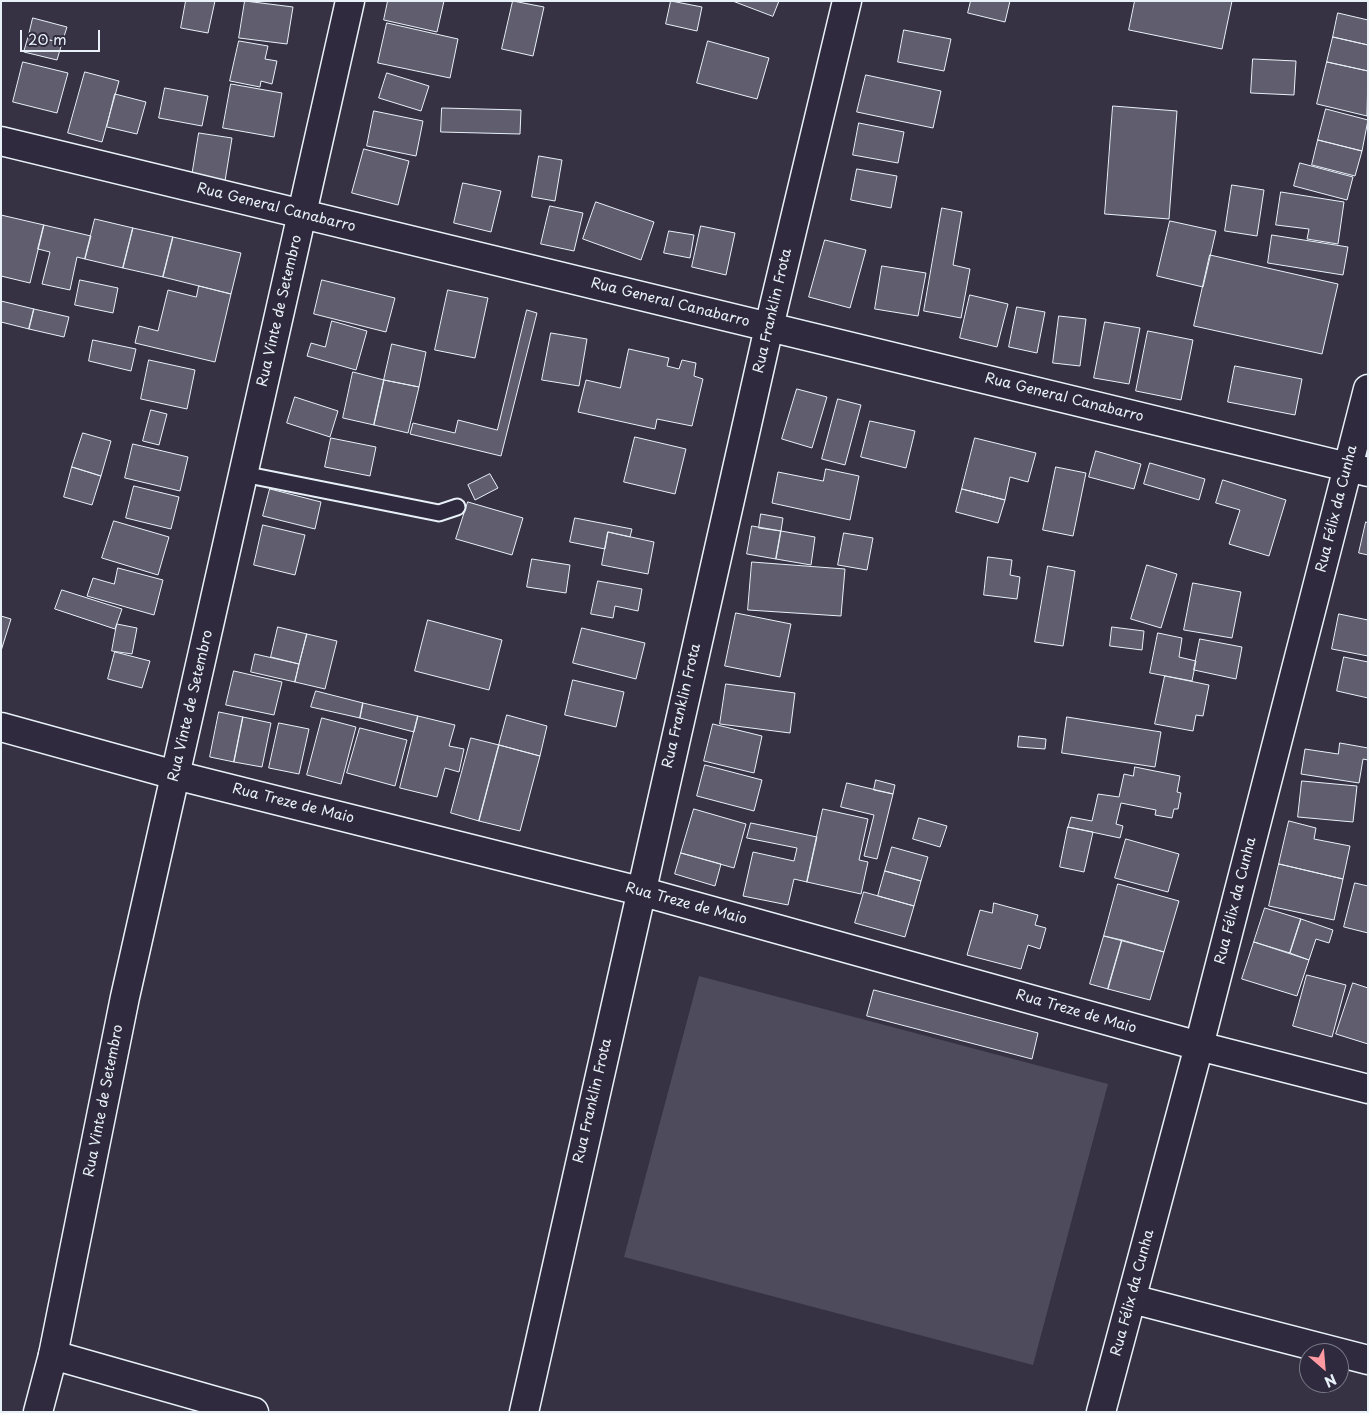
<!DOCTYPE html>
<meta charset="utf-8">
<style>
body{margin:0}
#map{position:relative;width:1369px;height:1413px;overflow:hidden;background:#363244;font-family:"Playpen Sans",sans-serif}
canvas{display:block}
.frame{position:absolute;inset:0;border:2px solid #e8f1f8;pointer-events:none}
.north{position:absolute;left:1299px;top:1343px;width:50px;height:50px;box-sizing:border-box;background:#2f2a3d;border:1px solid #797a88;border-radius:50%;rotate:153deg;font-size:14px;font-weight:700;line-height:20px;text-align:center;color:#e8f1f8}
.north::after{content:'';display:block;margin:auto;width:18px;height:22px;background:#ff9aa2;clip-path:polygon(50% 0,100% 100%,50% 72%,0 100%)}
.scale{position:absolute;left:20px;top:30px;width:80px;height:22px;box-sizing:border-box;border:2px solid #e8f1f8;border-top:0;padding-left:6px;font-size:15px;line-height:18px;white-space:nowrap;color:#e8f1f8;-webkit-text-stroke:4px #2f2a3d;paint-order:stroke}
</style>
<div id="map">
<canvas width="1369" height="1413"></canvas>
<div class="frame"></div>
<div class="north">N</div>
<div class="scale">20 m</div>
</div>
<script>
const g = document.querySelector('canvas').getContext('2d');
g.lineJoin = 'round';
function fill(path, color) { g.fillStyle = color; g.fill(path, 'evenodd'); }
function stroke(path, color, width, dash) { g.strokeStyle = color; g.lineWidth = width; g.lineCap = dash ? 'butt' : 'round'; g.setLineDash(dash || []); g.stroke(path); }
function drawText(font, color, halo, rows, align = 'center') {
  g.font = font + ' "Playpen Sans",sans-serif'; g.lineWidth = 4; g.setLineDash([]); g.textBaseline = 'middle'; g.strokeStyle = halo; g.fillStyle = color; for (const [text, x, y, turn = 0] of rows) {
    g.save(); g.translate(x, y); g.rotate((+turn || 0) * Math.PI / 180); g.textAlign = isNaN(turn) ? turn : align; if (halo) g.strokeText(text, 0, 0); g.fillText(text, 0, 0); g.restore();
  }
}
const green = new Path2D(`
 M699 976 1108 1084 1033 1365 624 1257Z`);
const building = new Path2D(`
 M186 1H215L208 33 181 28Z
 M245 1 293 7 287 44 239 38Z
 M388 1H444L437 32 384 20Z
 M513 1 544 7 533 56 502 49Z
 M671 1 702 7 697 31 666 24Z
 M733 1H779L773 16Z
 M971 1H1010L1005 22 968 13Z
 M1135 1H1232L1222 49 1129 30Z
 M1338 13 1368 20V45L1333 37Z
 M33 18 67 27 62 43 29 35Z
 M387 23 458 39 450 78 378 63Z
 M904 30 951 39 944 71 898 62Z
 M29 35 62 43 57 60 24 52Z
 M1333 37 1368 45V71L1327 62Z
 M239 41 268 46 265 59 277 61 272 84 261 81 260 87 230 81Z
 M708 41 769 58 757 99 697 83Z
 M1253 59 1296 61 1294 95 1251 93Z
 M23 62 68 73 57 113 13 102Z
 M1327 62 1368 71 1367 116 1317 104Z
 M85 72 119 81 102 142 68 133Z
 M387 73 429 86 421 111 379 98Z
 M866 75 941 91 933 128 857 112Z
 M231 84 282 93 274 137 223 128Z
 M165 88 208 96 202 126 159 118Z
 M115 94 146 102 137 134 107 127Z
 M1113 106 1177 111 1169 219 1105 214Z
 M442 108 521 110 520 134 441 132Z
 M1326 109 1368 120 1362 151 1318 140Z
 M374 111 423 121 416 156 367 146Z
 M859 123 904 132 898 163 853 155Z
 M199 133 232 138 225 181 192 176Z
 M1318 140 1362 151 1355 176 1312 165Z
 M364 149 409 161 398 205 352 193Z
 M539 156 562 160 555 201 532 197Z
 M1300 163 1353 177 1347 200 1294 186Z
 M857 169 897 176 891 208 851 200Z
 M463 183 501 191 491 232 454 223Z
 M1232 185 1264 190 1257 236 1225 231Z
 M1281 192 1344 202 1338 244 1307 239 1309 229 1276 225Z
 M596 202 654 222 641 260 583 239Z
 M550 206 583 213 574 251 541 244Z
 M942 208 962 212 953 265 970 269 961 318 924 311Z
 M1 215 44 225 30 283 1 276Z
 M95 219 133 228 123 268 85 259Z
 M1170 221 1216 231 1203 287 1157 276Z
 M44 225 91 236 85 259 77 257 70 290 42 284 50 252 38 249Z
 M701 226 735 233 726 275 692 267Z
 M133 228 173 237 163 277 123 268Z
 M669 231 694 235 690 258 664 253Z
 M1272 235 1348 247 1343 275 1268 263Z
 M173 237 241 253 231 294 163 277Z
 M825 240 866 250 850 308 809 297Z
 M1210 255 1338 284 1322 354 1194 326Z
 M882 266 926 273 918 316 875 309Z
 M80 280 118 288 113 313 75 305Z
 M322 280 395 298 386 332 314 314Z
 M199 286 231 294 215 362 135 343 139 326 158 331 168 290 196 297Z
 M448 290 488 298 475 358 435 350Z
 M970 295 1008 304 997 347 960 338Z
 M1 301 34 309 29 329 1 322Z
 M1017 307 1045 312 1037 353 1009 347Z
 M34 309 69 317 64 337 29 329Z
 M527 310 537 313 501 456 410 434 413 423 455 433 458 420 497 430Z
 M1059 316 1086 319 1080 366 1053 363Z
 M332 321 367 331 356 370 307 356 311 343 325 347Z
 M1105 322 1140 328 1129 384 1094 378Z
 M1148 331 1193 340 1181 400 1136 391Z
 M551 333 587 339 579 386 542 380Z
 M93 340 136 349 131 371 89 361Z
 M392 344 426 352 419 387 384 380Z
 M629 349 669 358 667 366 679 369 682 360 696 363 694 376 703 379 692 426 657 419 655 429 578 412 586 380 620 388Z
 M149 360 195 370 187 409 141 399Z
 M1235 366 1302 379 1295 415 1228 402Z
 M353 372 384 380 374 425 343 418Z
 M384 380 419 387 408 433 374 425Z
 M797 389 827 397 812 448 782 439Z
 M295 397 338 411 330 437 287 423Z
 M838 399 861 405 845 465 822 459Z
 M151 410 167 414 159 445 143 441Z
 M870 421 915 431 906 468 861 457Z
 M83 433 111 441 101 476 72 467Z
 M635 437 686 449 675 494 624 482Z
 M331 438 376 447 370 476 325 467Z
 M975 438 1036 453 1028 482 1010 477 1005 500 962 489Z
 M133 444 188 457 180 491 125 478Z
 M1096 451 1141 464 1134 489 1089 477Z
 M1150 463 1205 479 1199 500 1144 484Z
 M72 467 101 476 92 505 64 497Z
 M1056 467 1086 473 1073 536 1043 530Z
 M826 469 859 476 850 520 772 503 778 472 823 481Z
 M490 474 498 488 475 500 468 485Z
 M1223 480 1286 500 1269 556 1229 544 1240 510 1216 503Z
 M134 486 179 497 171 529 126 518Z
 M270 489 321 502 315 529 263 516Z
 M962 489 1005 500 998 523 956 512Z
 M468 502 523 518 512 555 456 539Z
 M761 514 783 518 781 531 759 528Z
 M575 518 632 529 630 537 608 532 605 549 570 542Z
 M114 521 169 537 158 575 102 558Z
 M1366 522 1368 523V555L1359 553Z
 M263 525 305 535 295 575 254 565Z
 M752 526 781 531 776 559 747 554Z
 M781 531 815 537 811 565 776 559Z
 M608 532 654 542 648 574 602 565Z
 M844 533 873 538 867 570 838 565Z
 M988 557 1012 560 1010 575 1020 577 1017 599 984 595Z
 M532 559 570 565 566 593 527 587Z
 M752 562 845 569 841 616 748 610Z
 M1147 565 1177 574 1161 628 1131 619Z
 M1048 566 1075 571 1063 646 1035 642Z
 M118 568 163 580 154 615 87 596 93 578 114 584Z
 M598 581 642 589 638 611 615 606 613 618 591 614Z
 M1193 583 1241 592 1232 638 1184 630Z
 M62 590 122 609 115 629 55 609Z
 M736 613 791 624 780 677 725 666Z
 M1339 614 1368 620V656L1332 649Z
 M1 616 11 619 1 651Z
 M428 620 502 640 489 690 415 671Z
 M117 624 137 628 132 654 112 651Z
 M278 627 307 634 299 664 271 657Z
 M1112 627 1144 631 1142 650 1110 646Z
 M582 628 645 643 636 679 573 663Z
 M1158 633 1182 638 1179 657 1196 661 1192 681 1150 673Z
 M307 634 337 641 325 689 295 682Z
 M1200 639 1242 647 1236 679 1194 670Z
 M115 652 150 661 142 688 108 679Z
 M255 654 299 664 295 682 251 672Z
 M1344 657 1368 662V698L1337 691Z
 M234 671 282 682 274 715 226 705Z
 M1165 676 1209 685 1203 716 1196 715 1193 731 1155 724Z
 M573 680 624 692 616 727 565 715Z
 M726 684 795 693 790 733 720 724Z
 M316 691 363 703 360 718 311 707Z
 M363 703 418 716 414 732 360 718Z
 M219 712 243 717 234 762 210 757Z
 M507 715 547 726 540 756 499 745Z
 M418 716 455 725 449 746 464 749 459 772 445 768 437 797 400 788Z
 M243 717 271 723 262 767 234 762Z
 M1067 717 1161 732 1155 767 1062 753Z
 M322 718 356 727 341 784 307 775Z
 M279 723 309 729 299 774 269 768Z
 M713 724 762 736 754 773 704 761Z
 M360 728 407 740 395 786 347 773Z
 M1019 736 1046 739 1045 749 1018 747Z
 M471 738 499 745 479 821 451 813Z
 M1340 743 1368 748V760L1363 759 1359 783 1301 774 1305 749 1338 754Z
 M499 745 540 756 520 831 479 821Z
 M705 765 762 780 754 811 697 796Z
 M1135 767 1180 776 1177 792 1181 793 1178 809H1174L1172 818 1155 815 1156 810 1121 803 1116 824 1123 826 1120 838 1068 827 1071 817 1092 821 1098 794 1119 797 1124 774 1133 776Z
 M876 780 895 785 893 794 874 790Z
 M1302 781 1357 786 1353 822 1298 817Z
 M847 783 893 794 877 859 864 856 874 815 841 807Z
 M694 809 746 824 734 868 681 853Z
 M823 809 868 819 859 860 868 862 861 894 807 882Z
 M919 818 947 826 940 847 913 839Z
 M1289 821 1316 828 1314 839 1350 846 1343 879 1279 864Z
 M751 823 817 837 807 882 794 879 788 905 743 896 753 852 794 861 797 848 747 838Z
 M1068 827 1093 832 1084 872 1060 867Z
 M1126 839 1179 854 1168 892 1115 878Z
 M892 847 928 857 921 881 885 871Z
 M681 853 721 864 715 886 675 874Z
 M1279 864 1343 879 1334 920 1269 906Z
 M885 871 921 881 914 906 878 896Z
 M1355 883 1368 886V933L1344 927Z
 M1118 884 1179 901 1164 952 1104 936Z
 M864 892 914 906 905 937 855 923Z
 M994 903 1038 915 1035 925 1046 928 1040 949 1028 945 1021 969 967 955 980 910 992 913Z
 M1265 908 1301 919 1290 953 1254 942Z
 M1301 919 1333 930 1329 943 1316 939 1309 960 1290 953Z
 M1104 936 1122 940 1108 989 1090 984Z
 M1122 940 1164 952 1150 1000 1108 989Z
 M1254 942 1309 960 1297 996 1242 979Z
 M1307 975 1346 985 1332 1037 1293 1026Z
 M1353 983 1368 988V1044L1336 1034Z
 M874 990 1038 1033 1032 1059 867 1016Z`);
const lane = new Path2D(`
 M243 474 439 513 457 507`);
const street = new Path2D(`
 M1 141 1368 472
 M1 727 175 775 640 891 1199 1046 1368 1089
 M1132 1299 1368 1360
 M53 1355 254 1412
 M524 1412 769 327 847 1
 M1101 1412 1199 1046 1368 389`);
const secondary = new Path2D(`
 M38 1412 53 1355 125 997 350 1`);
const streetNames = [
 ["Rua General Canabarro",276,208,14],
 ["Rua General Canabarro",670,303,14],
 ["Rua Vinte de Setembro",280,311,-77],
 ["Rua Franklin Frota",773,311,-77],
 ["Rua General Canabarro",1064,398,14],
 ["Rua Félix da Cunha",1337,509,-76],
 ["Rua Vinte de Setembro",191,706,-77],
 ["Rua Franklin Frota",682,706,-77],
 ["Rua Treze de Maio",293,804,14],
 ["Rua Félix da Cunha",1236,901,-76],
 ["Rua Treze de Maio",686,904,15],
 ["Rua Treze de Maio",1076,1012,16],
 ["Rua Vinte de Setembro",104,1101,-79],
 ["Rua Franklin Frota",593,1101,-77],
 ["Rua Félix da Cunha",1133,1293,-75]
];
fill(green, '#4d4b5c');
fill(building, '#605e6e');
stroke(building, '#e8f1f8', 1);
stroke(lane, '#e8f1f8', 19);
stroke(street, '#e8f1f8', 31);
stroke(secondary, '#e8f1f8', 31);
stroke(lane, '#2f2a3d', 15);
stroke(street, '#2f2a3d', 28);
stroke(secondary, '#2f2a3d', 28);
drawText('14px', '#e8f1f8', '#2f2a3d', streetNames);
</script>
